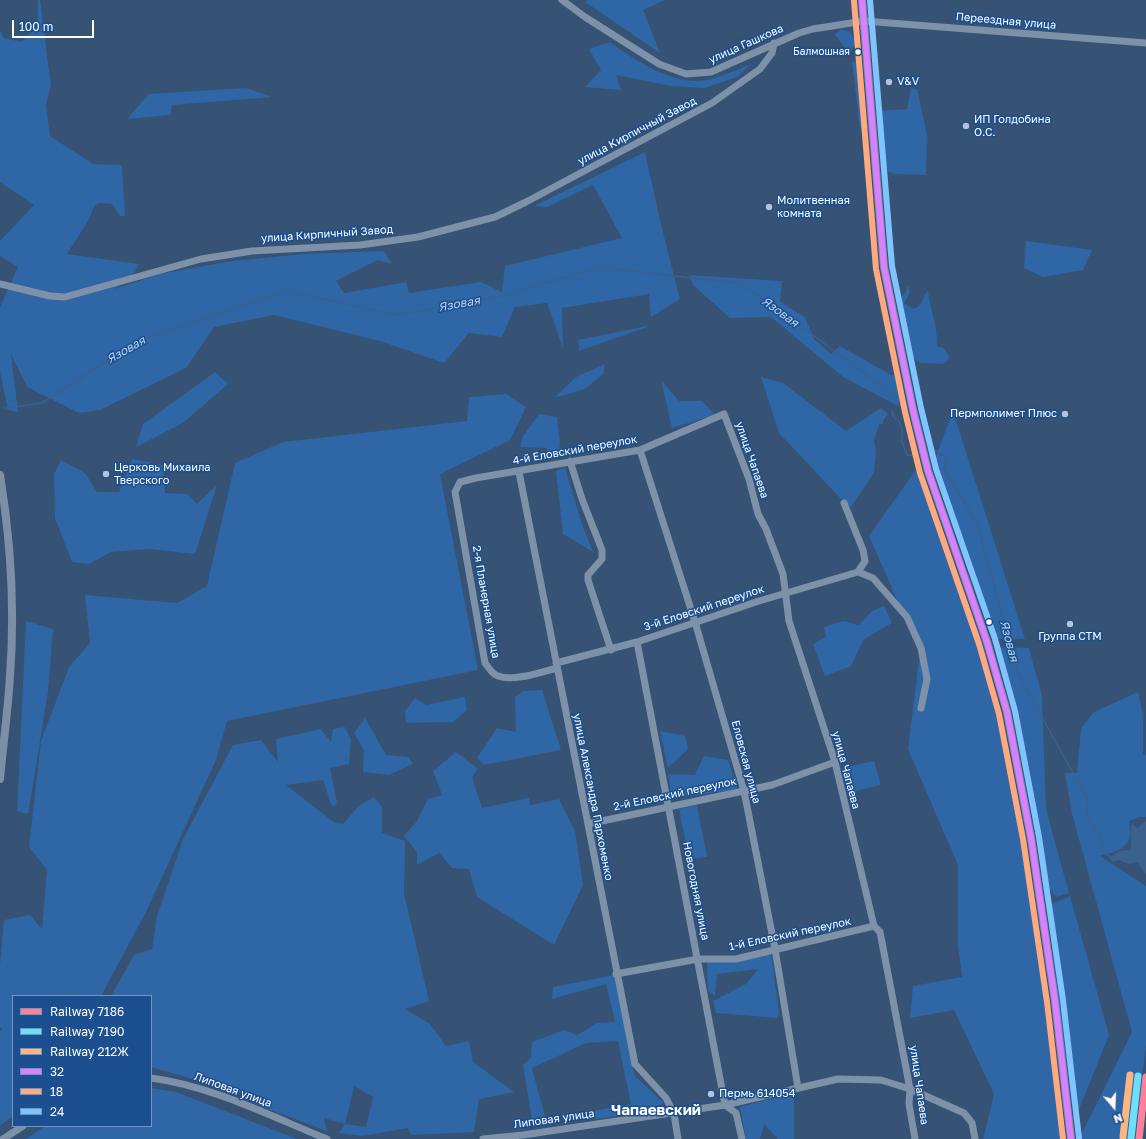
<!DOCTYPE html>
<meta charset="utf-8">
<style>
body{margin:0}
#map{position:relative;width:1146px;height:1139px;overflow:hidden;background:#365274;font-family:"Golos Text",sans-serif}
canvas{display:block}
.legend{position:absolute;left:12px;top:995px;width:140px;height:132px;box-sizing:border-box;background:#1b4f8f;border:1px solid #7695bc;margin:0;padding:5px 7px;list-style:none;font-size:12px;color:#fff}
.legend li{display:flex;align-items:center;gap:8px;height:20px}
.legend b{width:20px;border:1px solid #7695bc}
.north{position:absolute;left:1094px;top:1087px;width:40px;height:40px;-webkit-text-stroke:3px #1b4f8f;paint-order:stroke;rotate:161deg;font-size:11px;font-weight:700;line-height:16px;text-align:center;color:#fff}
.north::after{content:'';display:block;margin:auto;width:14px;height:18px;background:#fff;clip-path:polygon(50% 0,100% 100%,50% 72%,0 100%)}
.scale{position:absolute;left:12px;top:20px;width:82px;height:18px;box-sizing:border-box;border:2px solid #fff;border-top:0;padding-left:5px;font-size:12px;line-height:14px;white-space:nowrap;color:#fff;-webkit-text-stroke:3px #1b4f8f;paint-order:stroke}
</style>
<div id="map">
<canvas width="1146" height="1139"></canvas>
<ul class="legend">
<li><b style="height:5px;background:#ff8098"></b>Railway 7186</li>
<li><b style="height:5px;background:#6ddff8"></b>Railway 7190</li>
<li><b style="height:5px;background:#ffb580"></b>Railway 212Ж</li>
<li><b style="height:5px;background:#d880ff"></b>32</li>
<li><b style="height:5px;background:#ffa980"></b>18</li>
<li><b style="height:5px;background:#80c4ff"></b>24</li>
</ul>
<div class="north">N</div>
<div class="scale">100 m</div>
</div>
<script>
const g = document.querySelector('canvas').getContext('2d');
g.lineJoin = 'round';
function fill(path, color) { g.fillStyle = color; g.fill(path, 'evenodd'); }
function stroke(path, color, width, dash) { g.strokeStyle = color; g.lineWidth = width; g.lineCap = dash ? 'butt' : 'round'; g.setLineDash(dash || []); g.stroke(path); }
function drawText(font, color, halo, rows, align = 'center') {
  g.font = font + ' "Golos Text",sans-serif'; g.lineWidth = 3; g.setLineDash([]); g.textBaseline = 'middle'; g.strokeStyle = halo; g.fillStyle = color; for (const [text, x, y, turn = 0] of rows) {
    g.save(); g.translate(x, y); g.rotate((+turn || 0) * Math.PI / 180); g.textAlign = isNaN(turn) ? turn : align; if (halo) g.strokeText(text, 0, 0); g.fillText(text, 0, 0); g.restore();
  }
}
const green = new Path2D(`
 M38 0H40L51 86 46 105 50 136 93 164 122 165 125 215 121 217 112 204 99 203 95 205 87 223 67 254 139 264 135 272 115 289 160 274 232 261 304 254 384 251 392 264 378 260 336 281 344 293 406 282 409 293 481 282 502 292 505 266 622 238 593 185 547 207 534 206 645 152 662 229 680 299 651 317 649 294 562 308 563 348 547 303 515 307 502 337 469 333 444 363 380 341 274 315 214 327 186 368 100 410 79 413 27 387 11 354 18 412 8 410 0 372V307L18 267 0 256V241L34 205 0 182V30L4 38 22 42 27 35 38 30Z
 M587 0H665L643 10 660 53 585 2Z
 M841 29 850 32 856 41 850 54 835 35Z
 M609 42C635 59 663 80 696 81 714 81 735 70 752 64L737 77 705 88 671 86 616 75 621 90 585 87 601 70 589 49Z
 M860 61 864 131 860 127 852 62Z
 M246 88 272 97 172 105 170 115 127 119 149 94Z
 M911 88 917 89 927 135 926 175 895 174 884 170 878 111 907 109Z
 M1026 241 1092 250 1083 270 1043 277 1024 268Z
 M689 275 782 281 780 302 805 317 814 339 831 354 840 346 891 375 897 376 902 392 898 406 843 377 771 317 730 318 693 285Z
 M908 285 910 293 904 303 913 309C925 306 921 296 928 291 930 309 938 327 937 346L944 348 949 356 948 360 943 364 921 363 911 357 907 347 897 302 905 293Z
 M653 325 579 351 578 340Z
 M605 364 603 374 585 389 554 398 576 377Z
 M215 372 228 384 183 423 136 447 143 424Z
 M761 377 783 383 846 431 881 408 888 414 883 421V424H879L874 441 876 452 874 473 851 507 843 501 779 433Z
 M661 380 679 401H702L715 415 672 428Z
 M506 394 526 407 510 440 440 474 478 670 227 721 216 760 146 912 101 996H13V1116L0 1126V1031L2 1029 0 1028V964L4 920 30 915 42 929 47 870 29 847 41 741 69 667 90 643 85 595 177 603 207 586 235 463 283 442 467 421 469 397Z
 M953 411 1025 639H993L940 489 933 464Z
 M539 414 557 417 560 443 558 456 547 458V448L520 447 523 436Z
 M132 459 163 465 165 493 187 494 197 504 217 485 195 554 149 549 111 552 89 564 72 562 55 518 54 474 61 460 85 473 97 492H119Z
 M920 464 931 501 984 647 1002 719 1037 914 1054 1046 1063 1139H983L994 1094 954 1010 910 1018 913 986 962 977 958 946V865L908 749 920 652 869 536Z
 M565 468 582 524 593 552 563 534 556 471Z
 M884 606 892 623 864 639 851 666 825 676 813 644 826 637 824 627 843 621 859 625 872 611Z
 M26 621 53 629 48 692 28 814 17 811Z
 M997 647 1029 648 1042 696 1046 809 1069 893 1057 897 1042 882 1041 865 1020 742Z
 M542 690 561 750 484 765 477 758 497 728 516 732 515 697 524 691Z
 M1138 692 1143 714V754L1146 755V817H1139L1129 821C1129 826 1131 832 1130 837 1127 850 1110 853 1100 856L1146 886V1044L1135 1139H1079L1132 1032 1072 814 1065 773H1077L1081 728 1094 712Z
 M465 697 467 710 453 722 406 723 405 711 415 698 426 705Z
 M365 718 386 755 408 757 413 764 389 775 363 772 364 750 354 733Z
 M345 727 351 740 349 764 330 768 337 804 332 807 323 780 286 785 335 823 343 824 359 806 374 797 382 807V833L405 841 404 893 429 1001 405 1009 430 1024 446 1046 469 1041 473 1062 514 1092 479 1099 474 1132 411 1135 408 1128 363 1136 339 1133 345 1124 324 1118 327 1131 255 1104V1097L151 1067V996H111L134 955 152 949 157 916 183 839 233 745 261 740 278 762 276 739 321 729 331 742 333 729ZM354 1086 373 1097 366 1127 345 1124Z
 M660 731 685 736 688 749 668 768Z
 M456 752 478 769 472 777 482 808 529 798 530 805 559 799 575 831 583 885 554 945 477 897 469 869 452 868 439 853 417 865V852L404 836 417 821 428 799 442 795 433 771Z
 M704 756 728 760 737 789 672 799 668 774 695 775Z
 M874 761 881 785 847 793 842 768Z
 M697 805 707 857 689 859 679 809Z
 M1070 896 1109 1035 1074 1122 1047 906Z
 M771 953 779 1013 778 1018 716 1013 713 1001 746 984 758 969 717 974 715 996 708 991 707 962Z
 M614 975 635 1076 664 1103 641 1113 595 1119 593 1111 631 1104 618 1041 586 1043 532 1068 547 1124 533 1126 523 1065 531 1058 532 1042 564 1030 577 1035 597 1023 615 1022 606 984 552 999 553 987Z
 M151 1088 176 1092 297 1139H26L45 1126H151Z
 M794 1093V1139H778L764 1124 760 1139H746L740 1107Z`);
const water = new Path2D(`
 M1146 821V875L1138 863 1128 864 1118 860 1112 862 1109 858 1120 851 1131 850V826L1133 824 1138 829 1140 825Z`);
const stream = new Path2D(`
 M5 408 42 403 137 341 286 291 397 315 503 296 599 267 742 284 854 365 893 396 896 400 895 404
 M892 411 893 416 900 423 902 428V442L908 456 921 452
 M926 450 932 449 947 457 944 469 977 523 1018 674 1088 800 1086 817 1102 837V852L1111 857`);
const minor = new Path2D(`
 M562 0 585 17 659 64 686 74 711 72 799 33 813 29 864 21 1146 43
 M0 284 50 296 65 297 201 259 252 251 360 245 418 237 495 217 526 202 712 103 760 69 772 53 774 43
 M640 450 695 622 744 791 775 949 798 1088
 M570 461 582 499 602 550V559L588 575V580L611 650
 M519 472 635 1064 666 1098 674 1114 678 1139
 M844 503 863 550 865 561 858 572
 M858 572 873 578 907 617 921 648 927 679 921 708
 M637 642 725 1105 736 1113 742 1139
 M556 663 637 642 759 601 858 572
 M557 668C541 672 513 682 498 676 492 674 489 668 485 663L455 492 460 482 476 478 640 450 724 414 749 479 758 514 766 529 783 574 789 621 835 762 874 926 880 932 910 1089 909 1104 915 1139
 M588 824 772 785 835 762
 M616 974 698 959H736L874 926
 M151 1078C212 1086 270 1116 327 1139
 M3 1139 23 1126
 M483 1139 523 1135 725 1105 838 1079 881 1080 910 1089 964 1113 972 1123 975 1139`);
const major = new Path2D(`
 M862 0 884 267 913 410 928 471 987 642 1007 712 1031 838 1055 1001 1071 1139
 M0 475C11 542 15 609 10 676 8 711 3 745 0 779`);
const bus1 = new Path2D(`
 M862 0 884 267 913 410 928 471 987 642 1007 712 1031 838 1055 1001 1071 1139`);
const bus2 = new Path2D(`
 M854 1 876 269 905 412 920 473 979 644 999 714 1023 839 1047 1002 1063 1139`);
const bus3 = new Path2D(`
 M870 0 892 266 921 408 936 469 995 639 1015 711 1039 837 1063 1000 1079 1138`);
const rail1 = new Path2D(`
 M1139 1139 1146 1077`);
const rail2 = new Path2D(`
 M1131 1138 1138 1076`);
const rail3 = new Path2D(`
 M1123 1137 1130 1075`);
const markers = [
 [858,52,3.5,"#fff"],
 [889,82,4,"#b9c2ce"],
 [966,126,4,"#b9c2ce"],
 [769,207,4,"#b9c2ce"],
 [1065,414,4,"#b9c2ce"],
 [106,474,4,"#b9c2ce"],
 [989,622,3.5,"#fff"],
 [1070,624,4,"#b9c2ce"],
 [711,1094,4,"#b9c2ce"]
];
const busNames = [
 ["Балмошная",850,52]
];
const streetNames = [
 ["Переездная улица",1006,21,5],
 ["улица Гашкова",746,44,-24],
 ["улица Кирпичный Завод",637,131,-28],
 ["улица Кирпичный Завод",327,234,-4],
 ["4-й Еловский переулок",575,450,-10],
 ["улица Чапаева",752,460,71],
 ["2-я Планерная улица",486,602,80],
 ["3-й Еловский переулок",704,608,-18],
 ["Еловская улица",746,762,75],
 ["улица Чапаева",846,770,75],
 ["2-й Еловский переулок",675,794,-12],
 ["улица Александра Пархоменко",593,797,79],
 ["Новогодняя улица",696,891,79],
 ["1-й Еловский переулок",790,934,-12],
 ["улица Чапаева",919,1085,82],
 ["Липовая улица",233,1090,20],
 ["Липовая улица",554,1119,-8]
];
const poiNames = [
 ["V&V",897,82],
 ["ИП Голдобина",974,120],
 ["О.С.",974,133],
 ["Молитвенная",777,201],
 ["комната",777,214],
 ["Пермполимет Плюс",1057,414,"right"],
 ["Церковь Михаила",114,468],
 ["Тверского",114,481],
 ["Группа СТМ",1070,637,"center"],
 ["Пермь 614054",719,1094]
];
const waterNames = [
 ["Язовая",459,304,-10],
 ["Язовая",780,312,36],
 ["Язовая",126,350,-30],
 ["Язовая",1009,641,75]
];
const districtNames = [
 ["Чапаевский",656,1110]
];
fill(green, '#2f66a5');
fill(water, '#3b618d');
stroke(stream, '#3b618d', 1.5);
stroke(minor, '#7d92a8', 7);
stroke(major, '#7d8ea7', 8);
stroke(bus1, '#d880ff', 6);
stroke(bus2, '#ffa980', 6);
stroke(bus3, '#80c4ff', 6);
stroke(rail1, '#ff8098', 7);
stroke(rail2, '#6ddff8', 7);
stroke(rail3, '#ffb580', 7);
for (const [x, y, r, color] of markers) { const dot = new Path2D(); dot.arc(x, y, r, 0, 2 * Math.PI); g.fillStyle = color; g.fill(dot); stroke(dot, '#1b4f8f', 1.5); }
drawText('10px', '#fff', '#1b4f8f', busNames, 'right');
drawText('11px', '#fff', '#1b4f8f', streetNames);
drawText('11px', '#fff', '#1b4f8f', poiNames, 'left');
drawText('italic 12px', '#b5d3f5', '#1b4f8f', waterNames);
drawText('bold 15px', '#fff', '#1b4f8f', districtNames);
</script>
